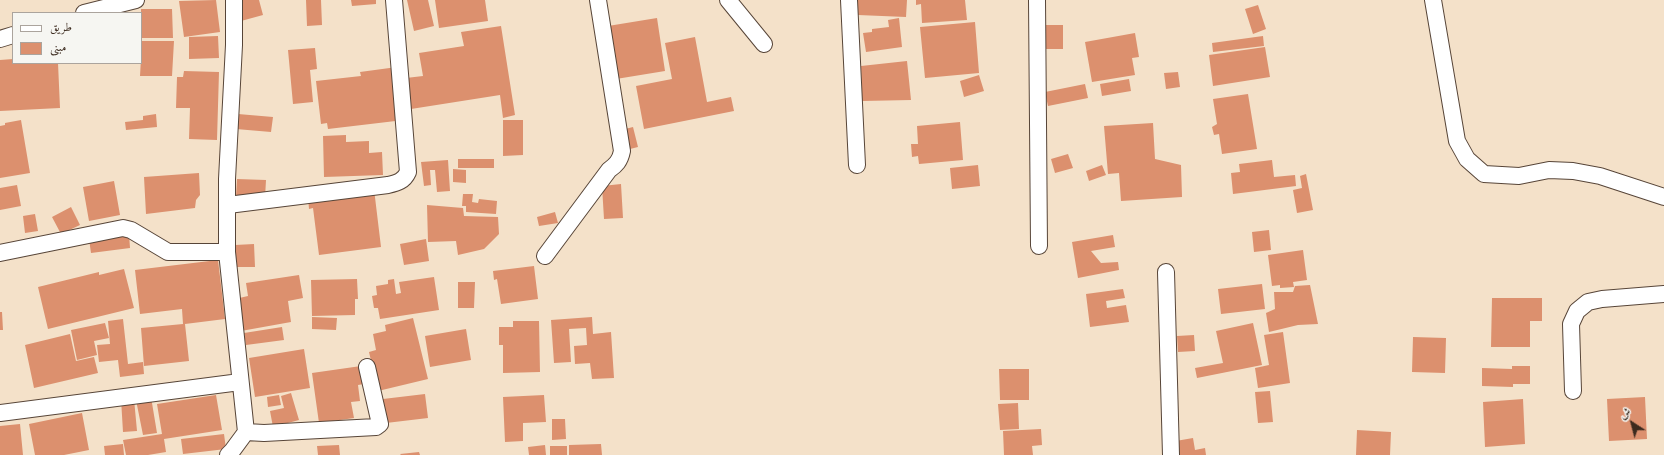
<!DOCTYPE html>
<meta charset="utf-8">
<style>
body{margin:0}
#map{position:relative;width:1664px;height:455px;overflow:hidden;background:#f4e1c9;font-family:"Gentium Book Plus",Amiri,serif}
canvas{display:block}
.legend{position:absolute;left:12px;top:12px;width:130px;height:52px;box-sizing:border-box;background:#f6f6f2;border:1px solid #aba49d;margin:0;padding:5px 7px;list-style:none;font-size:12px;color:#3b2a1e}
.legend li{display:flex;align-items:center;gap:8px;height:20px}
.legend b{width:20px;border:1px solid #aba49d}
.north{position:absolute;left:1612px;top:403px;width:40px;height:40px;-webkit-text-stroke:3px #f6f6f2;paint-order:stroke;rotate:324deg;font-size:11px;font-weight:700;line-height:16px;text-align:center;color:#3b2a1e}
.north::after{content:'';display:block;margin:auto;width:14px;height:18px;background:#3b2a1e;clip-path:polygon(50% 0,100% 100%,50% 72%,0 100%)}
</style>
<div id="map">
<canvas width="1664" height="455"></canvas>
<ul class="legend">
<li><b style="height:5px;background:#fff"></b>طريق</li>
<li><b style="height:11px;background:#dc906e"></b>مبنى</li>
</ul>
<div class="north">ش</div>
</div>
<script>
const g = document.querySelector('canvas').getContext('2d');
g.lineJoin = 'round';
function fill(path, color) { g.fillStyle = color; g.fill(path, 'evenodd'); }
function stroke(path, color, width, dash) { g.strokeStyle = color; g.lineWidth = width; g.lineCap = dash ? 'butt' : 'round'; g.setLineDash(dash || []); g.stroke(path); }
const building = new Path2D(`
 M216 0 220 32 184 37 179 1Z
 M236 0H259L263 15 241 21Z
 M306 0H321L322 25 307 26Z
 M351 0H376V4L352 6Z
 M407 0H428L434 26 414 31Z
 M435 0H485L488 21 439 28Z
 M858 0H907L906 17 858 15Z
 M916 0H965L967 20 922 23 921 4 916 5Z
 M1258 5 1266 29 1253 34 1245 9Z
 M141 9H172L173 38H141Z
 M657 18 665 71 616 79 608 26Z
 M899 18 902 47 866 52 863 33 872 32V29L889 27 888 20Z
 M975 22 979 73 925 78 920 27Z
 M1043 25H1063V49H1043Z
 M501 26 515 115 503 118 500 95 411 109 406 78 423 76 419 53 464 46 461 32Z
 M1135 33 1139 57 1132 58 1135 75 1092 82 1085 42Z
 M218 36 219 58 189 59V37Z
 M1263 36 1264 46 1213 52 1212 43Z
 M695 37 707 102 731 97 734 111 644 129 636 86 672 79 665 43Z
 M142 41H174L172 76H140Z
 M1265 47 1270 77 1213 86 1209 55Z
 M315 48 317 69 310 70 313 102 293 104 288 50Z
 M13 59V63H58L60 108 0 111V60Z
 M907 61 911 100 862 101 861 66Z
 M397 67 404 120 328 129 327 123 321 124 316 81 361 76 360 72Z
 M184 71 219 72 217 140 189 139 190 108H176L177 77H183Z
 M1178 72 1180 87 1166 89 1164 73Z
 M979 75 984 91 964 97 960 81Z
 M1129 79 1131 91 1102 96 1100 84Z
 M1085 84 1088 98 1048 106 1045 92Z
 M1248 94 1257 149 1222 154 1219 134 1214 135 1212 127 1217 124 1213 99Z
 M156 114 157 127 126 130 125 122 143 120V116Z
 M238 114 273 117 271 132 236 129Z
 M21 120 30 173 0 178V126L5 125V123Z
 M503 120H523V155L503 156Z
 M960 122 963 160 919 164 918 156 912 157 911 144H918L917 126Z
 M1153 123 1155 159 1181 165 1182 197 1121 201 1119 173 1108 174 1104 126Z
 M633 127 638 147 626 150 621 130Z
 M346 135V142L369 141V153L382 152 383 175 324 177 323 136Z
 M1068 154 1073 168 1055 173 1051 159Z
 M458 159H494V168H458Z
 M448 160 450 191 437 192 435 170H430L431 185 424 186 421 162Z
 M1272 160 1274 177 1295 175 1296 186 1233 194 1231 173 1240 172 1239 164Z
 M978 165 980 186 952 189 950 168Z
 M1102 165 1106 175 1089 181 1086 171Z
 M453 169 466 170V183L453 182Z
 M199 173 200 195 196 200 195 208 146 214 144 177Z
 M1306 174 1313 210 1297 213 1293 190 1302 188 1300 176Z
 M237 179 266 180 265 198 236 197Z
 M114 181 120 215 89 221 83 187Z
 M621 184 623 218 604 219 602 186Z
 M17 185 21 206 0 210V188Z
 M374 189 381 247 319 255 313 208 309 209 308 197Z
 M463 194H473L472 202 478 203 479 199 497 201 496 214 466 212V206H462Z
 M427 205 463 208 464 216 498 217 499 234 484 249 458 255 456 241 428 242Z
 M71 207 80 225 61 234 52 217Z
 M555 212 558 223 539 226 537 217Z
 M35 214 38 231 25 233 23 216Z
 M1269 230 1271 250 1254 252 1252 232Z
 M129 234 130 248 91 253 89 239Z
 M1113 235 1115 247 1091 251 1101 263 1118 262 1119 270 1078 278 1072 242Z
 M426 239 429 261 404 265 400 244Z
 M254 244 255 267H235V245Z
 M1303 250 1307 280 1293 282 1294 287 1280 288V285L1272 286 1268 255Z
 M218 260 225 319 185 324 189 361 144 366 141 328 183 324 182 309 140 314 135 270Z
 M534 266 538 299 501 304 497 279 494 280 493 271Z
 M124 269 134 308 48 329 38 287 99 272V275Z
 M299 275 303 298 288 301 291 322 241 331 235 299 248 296 246 283Z
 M434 277 439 310 380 319 378 308H374L372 296 377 295 376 286 388 284V280L394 279 396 294 401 293 399 282Z
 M357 279 358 299H355V315L312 316 311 280Z
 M458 282H475L474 308H458Z
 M1262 284 1265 309 1221 314 1218 289Z
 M1310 285 1318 324 1298 325 1269 332 1266 313 1275 309 1274 292H1293L1295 286Z
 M1123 289 1125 298 1106 301 1107 308 1126 305 1129 322 1090 327 1086 294Z
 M1492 298H1542V321H1530V347H1491Z
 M0 312H2L3 330H0Z
 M312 317 337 318 336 330 312 329Z
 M592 317 593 334 611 332 614 378 592 379 590 363 575 364 574 346 587 345 586 328 569 329 571 362 554 363 551 320Z
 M413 318 428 379 378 391 369 352 376 350 373 334 386 331 385 325Z
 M123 319 128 364 143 362 144 374 120 377 118 360 99 362 97 345 110 344 108 321Z
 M513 321H539L540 372 503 373V345H499V327H513Z
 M105 323 109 338 94 341 97 355 77 360 71 330Z
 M1253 323 1262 365 1197 378 1195 368 1223 363 1216 331Z
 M282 327 284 340 246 345 244 333Z
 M466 329 471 360 430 367 425 336Z
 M1283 332 1290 383 1258 388 1255 368 1269 365 1264 335Z
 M70 334 76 361 94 357 98 373 34 388 25 345Z
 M1194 335 1195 351 1178 352 1177 336Z
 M1413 337 1446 338 1445 373 1412 372Z
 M304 349 310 388 255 397 249 358Z
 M361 366 364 384 358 385 360 401 351 402 354 418 319 423 312 373Z
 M1512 366H1530V384H1513V387L1482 386V368L1512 369Z
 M999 369H1029V400H1000Z
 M1270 391 1273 422 1258 423 1255 392Z
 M291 393 299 420 273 427 270 411 284 408 281 396Z
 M425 394 428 418 386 423 383 399Z
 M216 395 222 430 164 439 166 452 148 455H126L123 440 162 434 157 404Z
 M279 395 281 405 268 407 267 397Z
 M544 395 546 422 523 423V441L505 442 503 397Z
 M151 397 157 433 143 435 136 400Z
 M1645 397 1647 439 1609 441 1607 399Z
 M121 399H134L137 431 123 432Z
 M1523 399 1525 444 1485 447 1483 402Z
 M1018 403 1019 429 1000 430 998 404Z
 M82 413 89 450 64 455H35L29 424Z
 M552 419H565L566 439 552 440Z
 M20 424 23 455H0V426Z
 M1041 429 1042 445 1032 446 1033 455H1004L1003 431Z
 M1357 430 1391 432 1390 455H1356Z
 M224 434 226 449 183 454 181 439Z
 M1193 438 1195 450 1205 448 1206 455H1173L1170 442Z
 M123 444 124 455H105L104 446Z
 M601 444 602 455H569V445Z
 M339 445 340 455H318L317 446Z
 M545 445 546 455H529L528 447Z
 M550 446H567V455H550Z
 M419 452 420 455H401L400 454Z`);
const street = new Path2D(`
 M234 0V45L227 179V252L246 432 264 433 376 427 380 424 367 367
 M728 0 764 44
 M849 0 857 165
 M1037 0 1039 246
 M1433 0 1457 141 1467 159 1484 174 1519 176 1549 170 1573 171 1600 176 1664 197
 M84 13 136 0
 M0 39 13 35
 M228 205 388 185C397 183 404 181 408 172L394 0
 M0 253 123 228 131 230 168 252H227
 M545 256 609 170C616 165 620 161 622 151L598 0
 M1166 272 1171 455
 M1573 391 1571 324 1577 311 1588 302 1602 299 1664 294
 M0 413 240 382
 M228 455 232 451 246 432`);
fill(building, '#dc906e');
stroke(street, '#574538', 18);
stroke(street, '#fff', 16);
</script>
